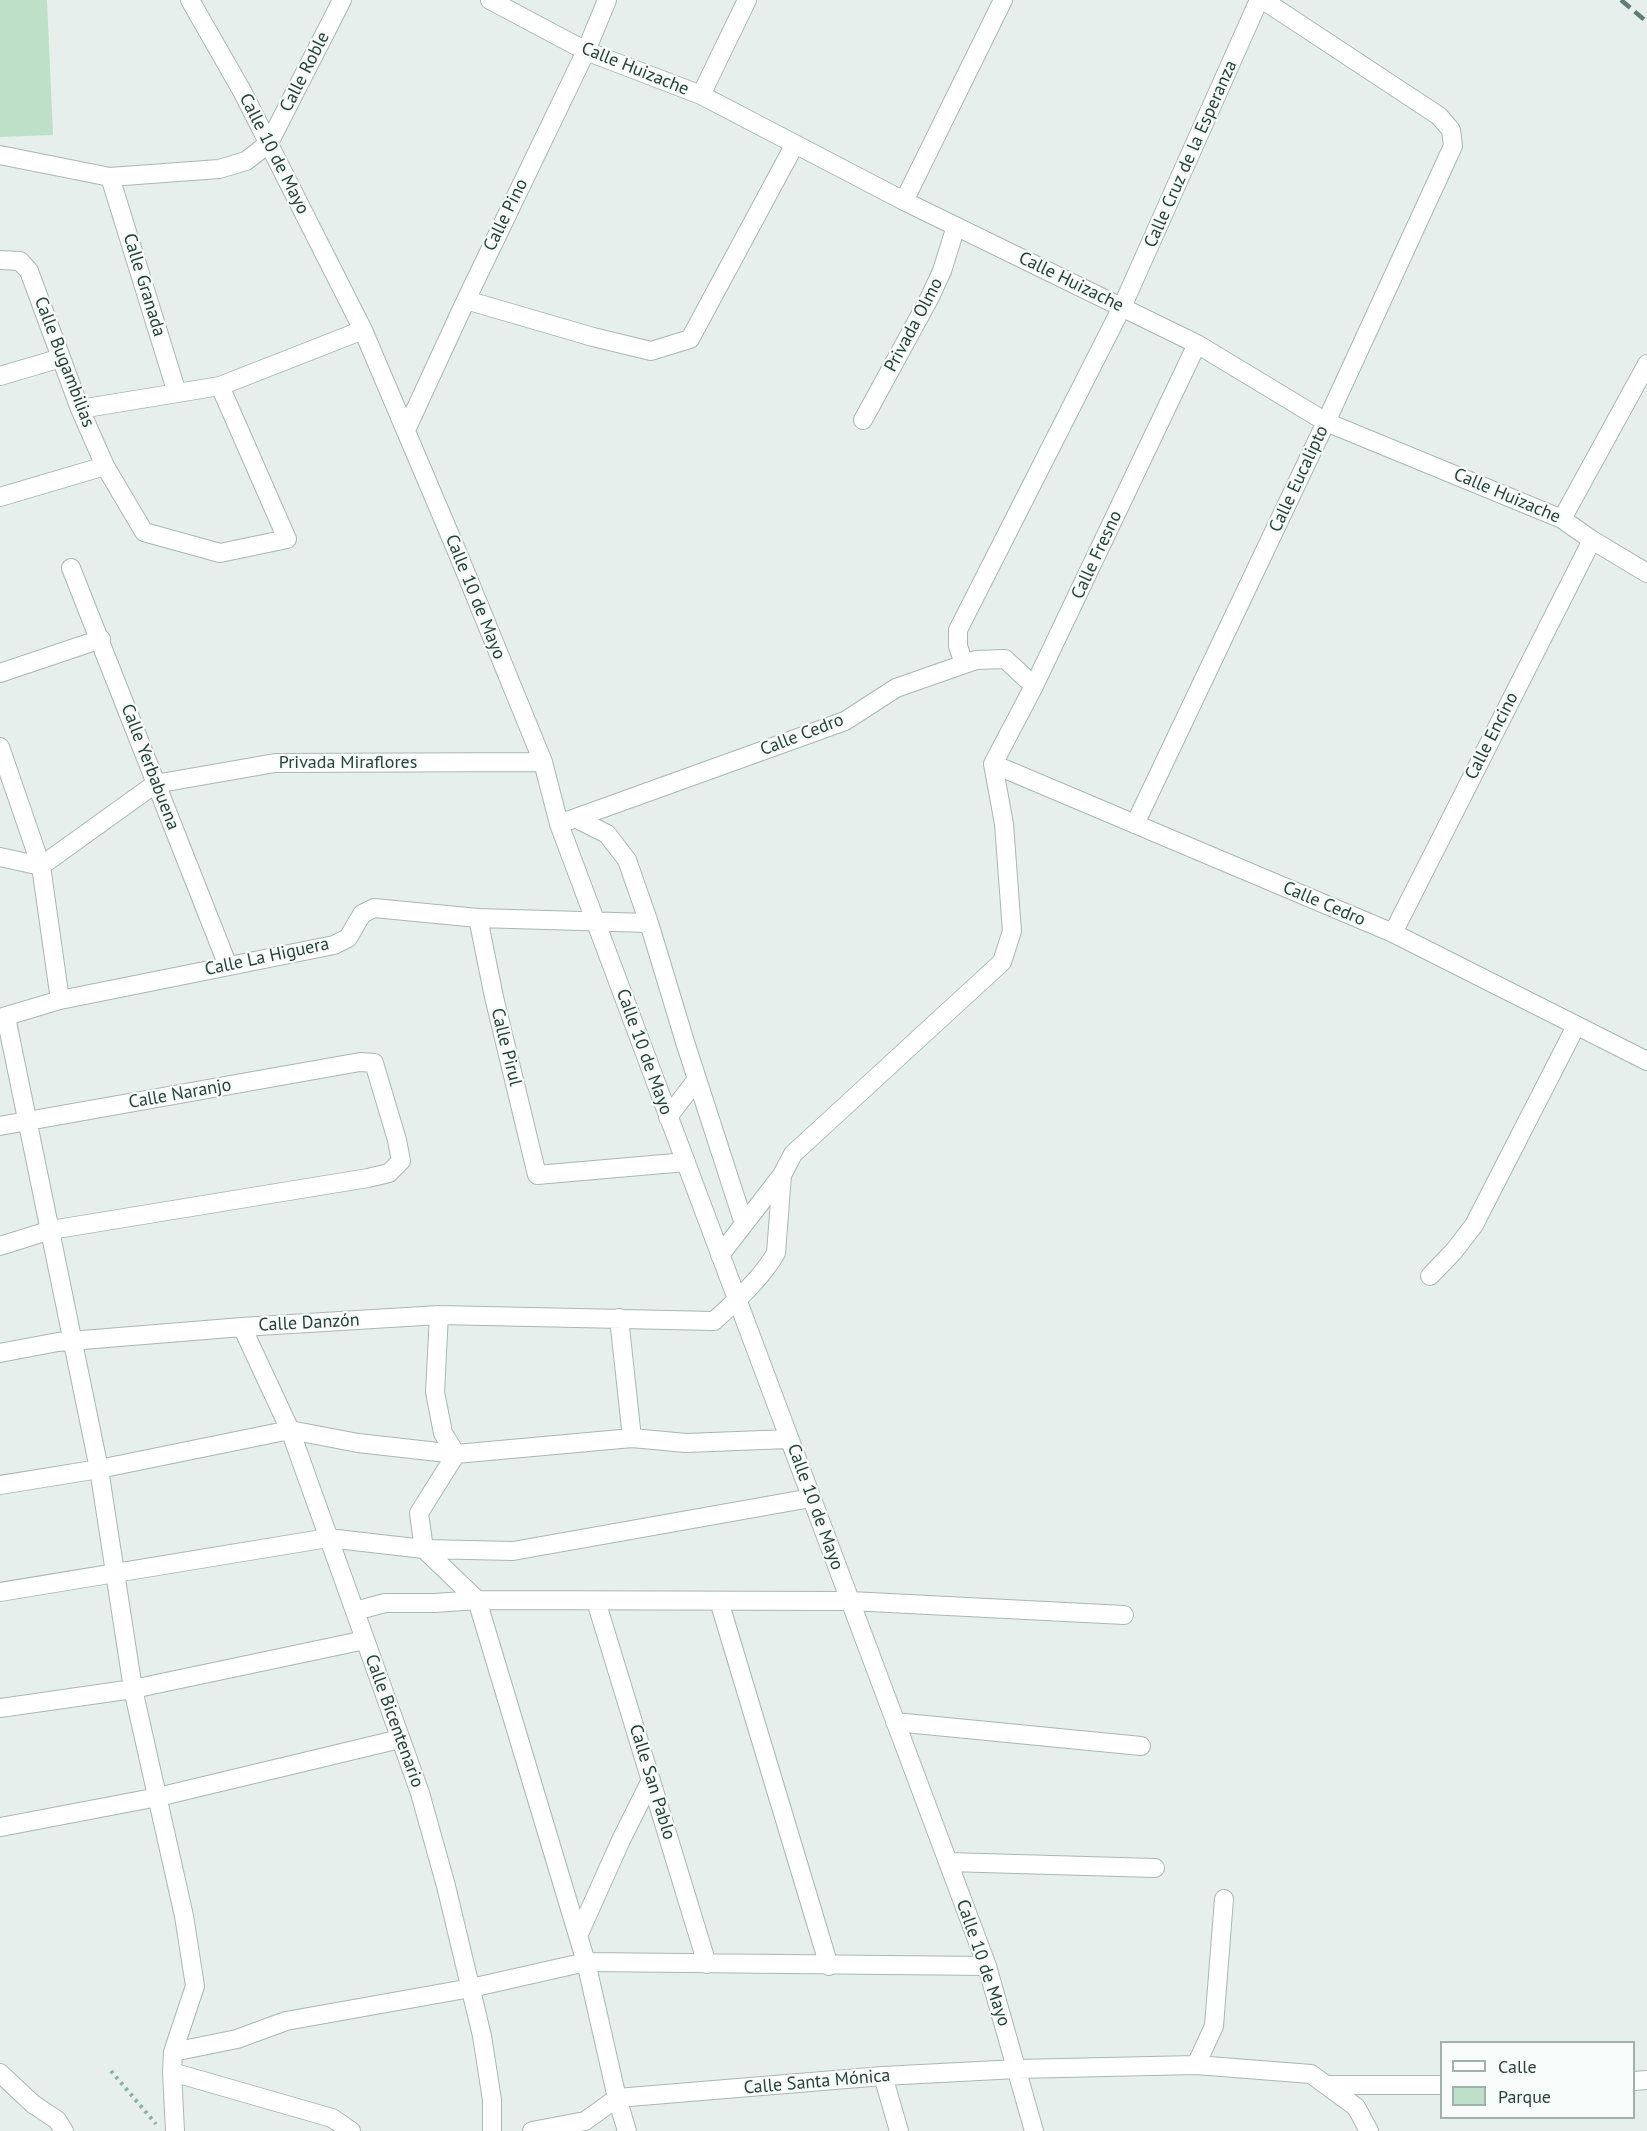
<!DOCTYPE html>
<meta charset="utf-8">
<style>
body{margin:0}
#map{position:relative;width:1647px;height:2131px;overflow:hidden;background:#e6efeb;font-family:"PT Sans",sans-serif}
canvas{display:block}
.legend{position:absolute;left:1440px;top:2041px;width:195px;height:78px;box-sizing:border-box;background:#f7fbf9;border:2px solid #a3b1ad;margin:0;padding:8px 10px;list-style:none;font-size:18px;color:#24423a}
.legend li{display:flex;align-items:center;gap:12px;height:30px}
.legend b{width:30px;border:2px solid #a3b1ad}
</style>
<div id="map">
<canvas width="1647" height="2131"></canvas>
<ul class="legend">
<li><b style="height:8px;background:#fff"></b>Calle</li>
<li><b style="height:16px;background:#bfe0c8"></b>Parque</li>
</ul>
</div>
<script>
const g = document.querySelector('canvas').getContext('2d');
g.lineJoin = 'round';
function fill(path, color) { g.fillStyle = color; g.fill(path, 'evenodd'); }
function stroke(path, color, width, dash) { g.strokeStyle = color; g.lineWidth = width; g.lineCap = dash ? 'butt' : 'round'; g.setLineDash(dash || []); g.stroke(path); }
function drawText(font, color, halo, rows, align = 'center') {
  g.font = font + ' "PT Sans",sans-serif'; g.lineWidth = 4.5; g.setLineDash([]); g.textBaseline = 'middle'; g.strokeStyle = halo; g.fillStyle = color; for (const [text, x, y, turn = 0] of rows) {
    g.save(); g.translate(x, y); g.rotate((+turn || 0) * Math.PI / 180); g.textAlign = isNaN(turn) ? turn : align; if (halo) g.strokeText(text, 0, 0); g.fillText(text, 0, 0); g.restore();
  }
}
const green = new Path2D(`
 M0 0H47L53 135 0 137Z`);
const path = new Path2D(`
 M111 2071 156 2124`);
const minor = new Path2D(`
 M190 0 242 91 363 330 458 554 543 762 559 824 987 1966 1034 2131
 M490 0 586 51 701 95 904 201 1197 344 1326 422 1562 519 1592 540 1647 573
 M701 95 747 0
 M0 155 110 177 219 169 246 161 269 143 342 0
 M110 177 177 393
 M904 201 1003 0
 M0 260 20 261 29 271 80 409 105 466 144 532 220 553 287 539 220 386
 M466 300 593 337 651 351 690 339 795 144
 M0 376 61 358
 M80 409 220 386 363 330
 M863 420 929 299 942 271 956 226
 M406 430 466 300 586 51 607 0
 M0 497 105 466
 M1562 519 1647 364
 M71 568 228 966
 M964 664 958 646V630L1122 307 1259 0
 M0 673 101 639
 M0 747 41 866 60 1000
 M993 764 1393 933 1647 1061
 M993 764 1034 686 1197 344
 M575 818 607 834 627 860 649 923
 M559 824 845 721 896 688 976 660 1005 659 1034 686
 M1135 824 1326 422 1453 146 1451 130 1439 116 1263 0
 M0 857 41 866 155 784 275 763 543 762
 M478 918 494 997 537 1175 686 1162
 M1393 933 1592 540
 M6 1017 99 1469 133 1689 184 1916 195 1986 173 2052 172 2072 175 2131
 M0 1018 60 1000 334 945 348 938 362 914 374 908 478 918 649 923 685 1042 744 1224
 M668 1117 697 1079
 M0 1126 360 1062 374 1063 397 1140 401 1161 389 1173 368 1178 51 1230 0 1246
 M720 1255 782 1175
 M1430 1276 1454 1251 1474 1225 1576 1026
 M439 1315 435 1392 443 1433 456 1454
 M619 1318 632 1438
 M242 1327 290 1430 420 1793 446 1886 482 2036 492 2100V2131
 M0 1353 58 1342 242 1327 439 1315 714 1321C736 1301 761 1279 776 1253L782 1175 793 1154 1002 962 1012 931 1004 824 993 764
 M456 1454 419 1513 424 1549 477 1600 586 1962 617 2098 627 2131
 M0 1485 99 1469 290 1430 358 1443 456 1454 632 1438 686 1443 789 1439
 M0 1592 328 1538 424 1549 513 1551 811 1498
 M596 1601 707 1964
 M719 1601 829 1966
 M355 1611 385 1603H435L477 1600 850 1601 1124 1615
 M0 1708 133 1689 365 1640
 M895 1722 1141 1746
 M1 1827 158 1797 400 1739
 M948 1862 1155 1868
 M578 1936 621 1840 651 1780
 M173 2052 237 2039 286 2021 471 1988 586 1962 987 1966
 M1196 2065 1214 2026 1224 1899
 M172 2072 332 2118 351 2131
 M0 2073 33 2104 57 2120 64 2131
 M883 2076 899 2131
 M1634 2081 1647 2080
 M1326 2085H1442
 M532 2131 585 2121 617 2098 883 2076 1017 2069 1196 2065 1311 2074 1356 2107 1369 2131`);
const rail = new Path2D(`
 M1621 0 1647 22`);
const streetNames = [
 ["Calle Huizache",635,69,22],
 ["Calle Roble",305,72,-63],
 ["Calle 10 de Mayo",274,154,63],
 ["Calle Cruz de la Esperanza",1191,154,-66],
 ["Calle Pino",506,215,-64],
 ["Calle Huizache",1071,282,26],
 ["Calle Granada",144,285,73],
 ["Privada Olmo",914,325,-62],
 ["Calle Bugambilias",64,362,69],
 ["Calle Eucalipto",1299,479,-65],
 ["Calle Huizache",1507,496,23],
 ["Calle Fresno",1097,555,-65],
 ["Calle 10 de Mayo",475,597,68],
 ["Calle Cedro",802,735,-21],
 ["Calle Encino",1492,736,-63],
 ["Privada Miraflores",348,763],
 ["Calle Yerbabuena",150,767,69],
 ["Calle Cedro",1324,904,23],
 ["Calle La Higuera",267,957,-12],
 ["Calle Pirul",506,1047,76],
 ["Calle 10 de Mayo",644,1052,70],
 ["Calle Naranjo",180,1094,-10],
 ["Calle Danzón",309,1323,-3],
 ["Calle 10 de Mayo",815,1507,70],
 ["Calle Bicentenario",394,1721,70],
 ["Calle San Pablo",652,1782,73],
 ["Calle 10 de Mayo",983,1963,71],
 ["Calle Santa Mónica",817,2082,-5]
];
fill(green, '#bfe0c8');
stroke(minor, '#a8b8b2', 20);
stroke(path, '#86b3a5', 4, [3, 4.5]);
stroke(minor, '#fff', 18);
stroke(rail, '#5f7d75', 4.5, [12, 6]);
drawText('18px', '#24423a', '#f7fbf9', streetNames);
</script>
